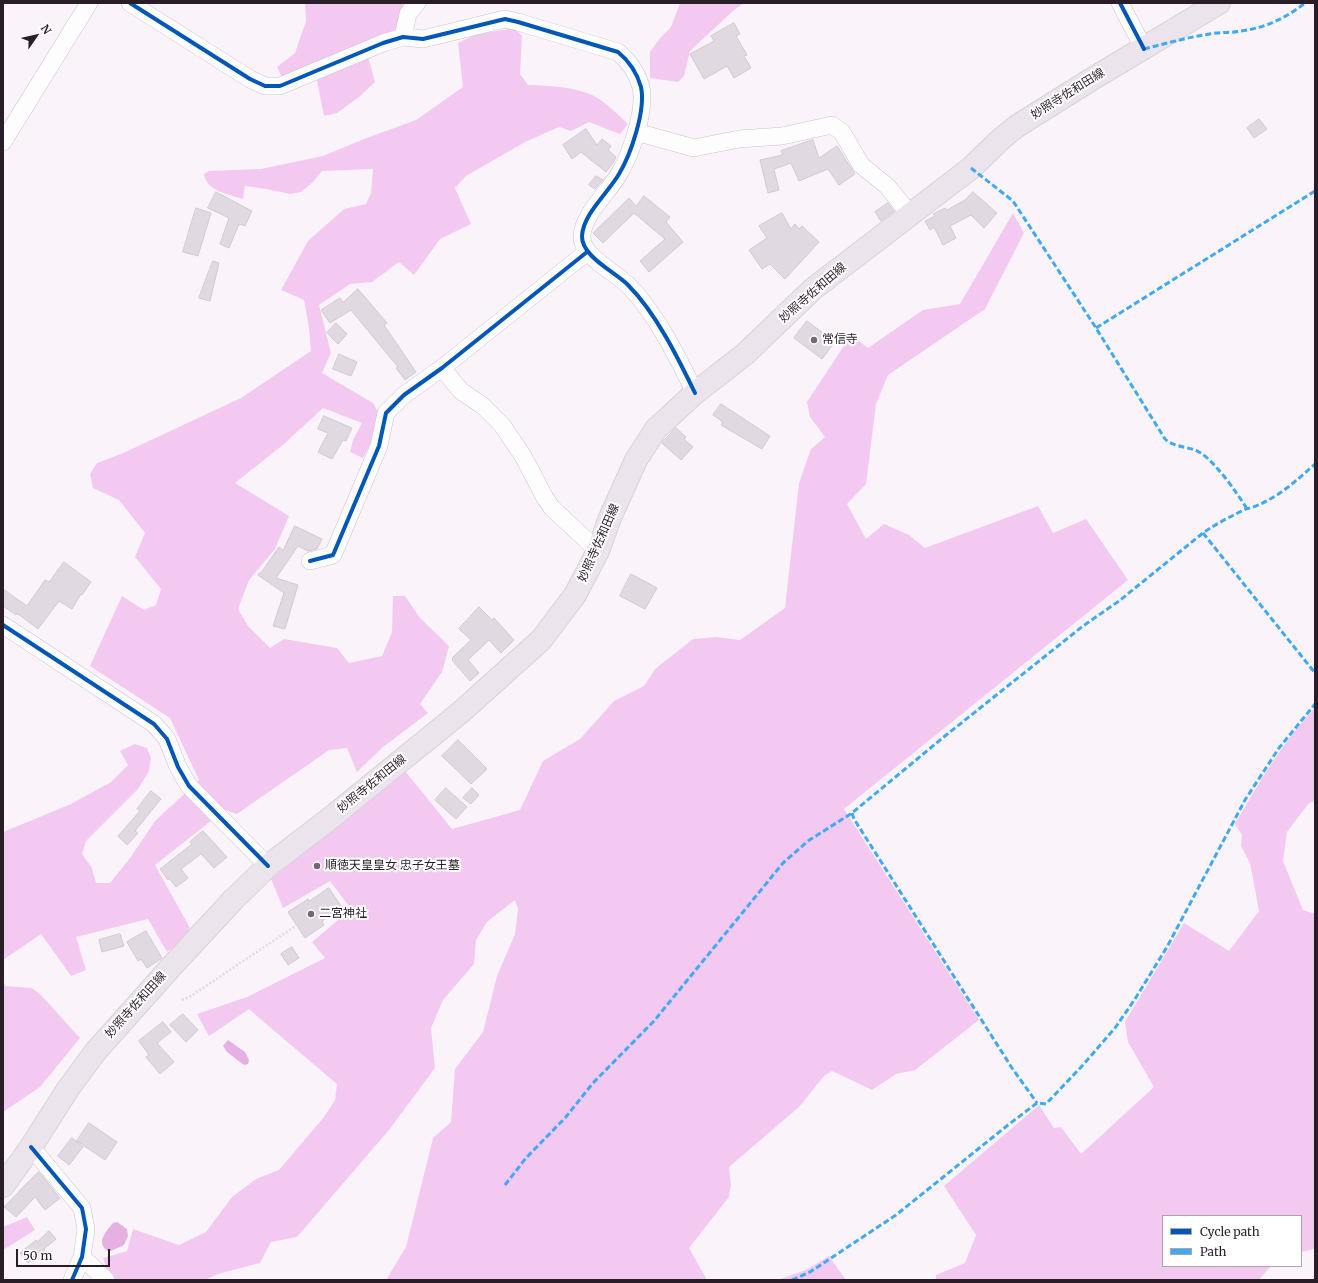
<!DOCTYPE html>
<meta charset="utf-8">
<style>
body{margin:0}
#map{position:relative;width:1318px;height:1283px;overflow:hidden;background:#faf4fa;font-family:Merriweather,serif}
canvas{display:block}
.frame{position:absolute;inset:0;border:4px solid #291e28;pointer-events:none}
.legend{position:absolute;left:1162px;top:1215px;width:140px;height:52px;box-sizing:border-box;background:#fff;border:1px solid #a9a5a9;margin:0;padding:5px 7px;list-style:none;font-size:12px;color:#291e28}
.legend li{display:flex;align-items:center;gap:8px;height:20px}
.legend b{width:20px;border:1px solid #a9a5a9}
.north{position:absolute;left:16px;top:16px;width:40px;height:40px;-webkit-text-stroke:3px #fff;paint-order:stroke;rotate:56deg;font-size:11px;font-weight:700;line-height:16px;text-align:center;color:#291e28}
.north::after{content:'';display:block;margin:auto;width:14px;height:18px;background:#291e28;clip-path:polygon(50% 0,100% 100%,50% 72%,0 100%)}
.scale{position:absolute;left:16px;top:1249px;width:94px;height:18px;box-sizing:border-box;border:2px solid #291e28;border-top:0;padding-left:5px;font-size:12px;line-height:14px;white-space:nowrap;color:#291e28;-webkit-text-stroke:3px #fff;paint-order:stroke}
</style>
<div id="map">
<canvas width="1318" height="1283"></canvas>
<div class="frame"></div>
<ul class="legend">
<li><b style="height:5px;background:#0057b8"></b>Cycle path</li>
<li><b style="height:5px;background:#3fa9f5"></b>Path</li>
</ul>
<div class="north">N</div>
<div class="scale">50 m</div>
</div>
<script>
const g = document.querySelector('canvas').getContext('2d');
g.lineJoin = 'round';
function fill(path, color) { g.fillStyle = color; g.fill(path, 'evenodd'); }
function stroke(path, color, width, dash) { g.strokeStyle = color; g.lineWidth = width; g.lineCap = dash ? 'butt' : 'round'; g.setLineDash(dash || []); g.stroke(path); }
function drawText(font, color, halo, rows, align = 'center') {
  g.font = font + ' Merriweather,"Noto Sans JP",serif'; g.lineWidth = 4; g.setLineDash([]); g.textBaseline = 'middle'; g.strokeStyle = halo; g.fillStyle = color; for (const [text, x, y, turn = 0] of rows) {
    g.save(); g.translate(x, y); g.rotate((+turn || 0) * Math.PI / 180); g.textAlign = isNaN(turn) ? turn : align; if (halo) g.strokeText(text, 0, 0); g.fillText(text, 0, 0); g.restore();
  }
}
const forest = new Path2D(`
 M305 3H404L395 32 368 57 375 82 359 97 337 113 324 116 314 66 283 79 277 67 295 53 306 21Z
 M680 3H744L734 10 690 51 684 76 678 82 650 78V52L660 38 671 27Z
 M515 28 522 36 520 74 528 85C550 86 571 86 592 95 605 101 617 114 628 124L620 134 589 122 571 131 559 127 525 142 466 176 455 188 471 224 440 239 414 275 399 262 372 282 350 284 319 305 331 353 322 373 373 403 378 412 375 435 363 458 350 452 353 440 362 423 323 408 284 444 235 483 289 516 275 549 249 580 238 609 248 626 270 648 284 639 337 648 349 663 382 656 392 632 393 596H405L420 618 449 646 442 672 420 704 428 713 383 747 357 772 347 748 329 750 237 814 225 810 155 865 190 928 181 942 167 952 148 919 76 937 86 970 71 976 41 934 3 960V832L71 804 111 782 128 765 120 751 135 744 147 748 151 758 149 771 138 789 86 841 82 854 92 868 96 883H110L130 858 155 821 199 780 170 718 90 666 122 596 144 610 156 605 161 589 135 557 145 533 119 500 93 488 90 474 97 463 121 454 241 398 311 351 309 328 304 300 281 290 308 241 344 209 366 204 371 193 373 169 322 171 313 182 301 192 290 194 266 189 245 186 243 199C229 194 207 192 204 174L209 171 261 169 323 156 364 139 416 120 463 87 458 43 477 34Z
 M1013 213 1024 233 985 309 888 375 876 404 866 484 847 504 866 539 884 524 909 535 925 548 1038 506 1053 533 1086 519 1128 580 844 809 979 1020 915 1070 896 1074 872 1090 832 1071 824 1076 799 1107 729 1167 731 1185 729 1197 689 1248 707 1280H386L406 1247 433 1138 451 1122 455 1069 483 1032 497 976 515 934 518 909 515 900 487 922 476 940 474 964 443 1000 431 1028 435 1068 389 1130 297 1237 271 1242 260 1263 218 1274 205 1280H116L106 1267 103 1258 127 1251 133 1229 179 1245 206 1232 232 1197 256 1179 279 1170 324 1117 335 1100 337 1084 259 1018 249 1009 209 1036 197 1014 247 997 325 958 312 942 351 909 330 881 283 908 271 879 405 771 452 829 520 810 543 761 580 739 614 701 644 686 655 669 693 639 716 637 740 640 785 608 799 483 811 449 825 437 810 417 807 402 851 335 868 348 923 310 960 304Z
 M1315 708V801L1309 803 1287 832 1283 861 1303 910 1315 914V1249L1301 1252V1216H1163V1266H1271L1259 1280H936V1275L965 1263 976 1235 944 1186 1039 1105 1054 1128 1061 1127 1081 1154 1154 1087 1128 1042 1125 1022 1184 923 1229 951 1259 911 1250 863 1241 846 1242 835 1235 824C1258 784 1283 741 1315 708Z
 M3 980 5 986 32 988 41 995 80 1038 40 1087 3 1112Z
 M27 1217 35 1230 3 1250V1227Z
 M829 1256 846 1280H778L808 1269Z`);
const water = new Path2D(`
 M228 1040 245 1052 249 1060 248 1064 244 1065 227 1052 223 1046Z
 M117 1222 127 1229 128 1236 124 1245 109 1252C95 1243 105 1233 113 1223Z`);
const building = new Path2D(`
 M734 23 740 34 736 36 747 55 744 56 751 68 734 78 727 66 704 79 690 54 714 41 711 36Z
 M1259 119 1267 129 1254 138 1247 128Z
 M586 129 597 145 602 139 611 146 608 150 616 157 613 163 606 172 581 152 572 159 563 145Z
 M813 140 819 158 837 146 855 174 839 185 828 169 799 181 791 163 774 169 779 190 768 193 760 160 783 155 781 151Z
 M596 176 603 180 595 189 589 185Z
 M216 192 252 211 245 226 239 224 229 248 220 244 229 218 208 208Z
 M973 192 997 213 984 228 971 215 950 226 956 238 943 245 934 227 930 230 925 221 935 216 933 214 945 208 947 210 965 200Z
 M644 196 670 217 666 222 683 242 649 272 640 261 665 239 634 213 603 243 593 233 629 198 636 206Z
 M888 203 894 211 881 221 875 212Z
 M196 208 211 213 198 256 183 252Z
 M782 213 791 229 795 224 799 229 802 226 819 242 785 279 770 264 762 269 749 250 767 238 759 226Z
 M213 261 219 263 210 301 199 298Z
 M358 289 387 323 384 325 416 372 405 380 396 368 398 367 351 310 330 323 321 310 340 298 343 302Z
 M807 321 835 342 822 359 794 338Z
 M336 323 347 334 338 344 327 333Z
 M339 354 357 362 351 376 333 369Z
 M721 404 770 436 762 449 721 425 723 422 713 415Z
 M324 416 352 428 346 441 343 440 332 459 318 452 328 433 318 429Z
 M676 428 686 437 684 439 693 447 681 460 662 443Z
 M295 526 322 539 317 549 308 551 298 546 276 578 298 585 285 629 273 626 284 593 258 575 259 573H261L279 547 283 550Z
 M64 562 91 582 82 595 81 594 72 609 59 601 38 629 18 614 16 615 3 606V589L27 606 45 580 49 582Z
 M631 574 657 588 645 609 620 596Z
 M479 607 492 620 494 618 514 640 501 653 489 640 468 660 479 673 470 681 452 660 453 659 452 658 471 640 459 629Z
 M458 740 487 769 471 784 442 756Z
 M446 788 467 807 456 819 435 800Z
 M472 788 479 795 471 804 463 798Z
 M151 791 161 799 135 831 138 833 127 845 118 836 140 811 137 809Z
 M203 831 227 857 214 868 201 854 181 869 188 878 176 887 169 878 168 880 160 869 192 844 190 842Z
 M329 888 342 908 322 921 324 925 305 938 288 912 308 899 309 901Z
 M146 931 162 958 147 968 141 959 138 961 127 942Z
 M120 934 124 946 102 952 99 940Z
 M292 947 299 958 288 965 281 954Z
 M183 1014 198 1030 186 1042 170 1025Z
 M163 1022 171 1032 157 1043 174 1062 160 1074 146 1057 149 1055 139 1041Z
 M89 1123 117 1142 105 1160 77 1141Z
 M72 1138 83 1147 69 1165 58 1156Z
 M39 1172 60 1198 45 1210 35 1197 16 1217 4 1207 29 1181Z
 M49 1231 56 1239 44 1249 45 1250 28 1263 20 1253 36 1240 37 1242Z`);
const path = new Path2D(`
 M182 1000 191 996 297 925`);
const minor = new Path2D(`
 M130 3 250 79 265 86H280L383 43 403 37 423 39 505 19 518 22 618 52C629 61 637 73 641 87 646 110 631 154 619 174 608 193 583 214 582 236 581 256 615 272 628 285 656 313 678 358 695 393
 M1120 3 1144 49
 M403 37 408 14 417 3
 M636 132 694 148 739 139 782 136 832 125 842 132 861 165 887 186 910 214
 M3 142 89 3
 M442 368 461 391 483 406 502 425 523 456 545 498 552 508 598 551
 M310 561 333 555 379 446 386 413 404 395 442 368 587 252
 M3 625 154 724 167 739 178 767 189 786 268 866
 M31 1147 82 1208 86 1229 82 1257 72 1280
 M82 1257 106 1280`);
const major = new Path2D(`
 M3 1186 31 1147 68 1089 96 1051 171 967 233 900 268 866 328 820 461 712 541 640 575 595 598 551 609 520 636 460 656 429 695 393 745 354 813 289 971 168 1001 139 1017 126 1092 79 1219 3`);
const quiet = new Path2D(`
 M1144 49C1168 43 1192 36 1217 33 1225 32 1233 33 1241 31 1265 28 1286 18 1305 3
 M971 168 1013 201 1096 328 1165 439C1175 448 1188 446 1199 452 1214 460 1238 494 1247 509
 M1096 328 1315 191
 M1203 533 1315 673
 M852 813 854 819 1012 1068 1037 1103
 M505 1185 526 1158 565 1118 593 1083 654 1021 783 863 808 841 852 813 945 736 1083 626 1119 601 1203 533C1216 524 1231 516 1246 509 1250 508 1254 507 1258 505 1280 496 1297 480 1315 464
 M792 1280 810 1272 896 1215 1008 1125 1037 1103 1046 1104 1082 1066 1115 1028 1135 999 1167 947 1245 800 1279 748 1315 704`);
const cycleway = new Path2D(`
 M130 3 250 79 265 86H280L383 43 403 37 423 39 505 19 518 22 618 52C629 61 637 73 641 87 646 110 631 154 619 174 608 193 583 214 582 236 581 256 615 272 628 285 656 313 678 358 695 393
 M1120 3 1144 49
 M310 561 333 555 379 446 386 413 404 395 442 368 587 252
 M3 625 154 724 167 739 178 767 189 786 268 866
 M31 1147 82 1208 86 1229 82 1257 72 1280`);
const markers = [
 [814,340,4,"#726972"],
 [317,866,4,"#726972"],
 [311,914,4,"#726972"]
];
const streetNames = [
 ["妙照寺佐和田線",1068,94,-32],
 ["妙照寺佐和田線",813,293,-41],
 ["妙照寺佐和田線",599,543,-66],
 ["妙照寺佐和田線",372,784,-39],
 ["妙照寺佐和田線",136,1005,-48]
];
const poiNames = [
 ["常信寺",822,340],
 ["順徳天皇皇女 忠子女王墓",325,866],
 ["二宮神社",319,914]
];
fill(forest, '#f3c9f2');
fill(water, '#e4b1e2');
fill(building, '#e1d9e1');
stroke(building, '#d0c9d0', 1);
stroke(minor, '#cbc3cb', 18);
stroke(major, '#d7d2d7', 24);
stroke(path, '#dfdcdf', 2.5, [2, 2]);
stroke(minor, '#fefdfe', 17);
stroke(major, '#ece4ec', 22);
stroke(quiet, '#3fa9f5', 3, [6, 3]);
stroke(cycleway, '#0057b8', 4);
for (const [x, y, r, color] of markers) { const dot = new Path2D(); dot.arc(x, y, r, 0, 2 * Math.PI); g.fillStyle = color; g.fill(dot); stroke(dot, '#fff', 1.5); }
drawText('12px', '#291e28', '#fff', streetNames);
drawText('12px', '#291e28', '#fff', poiNames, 'left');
</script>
